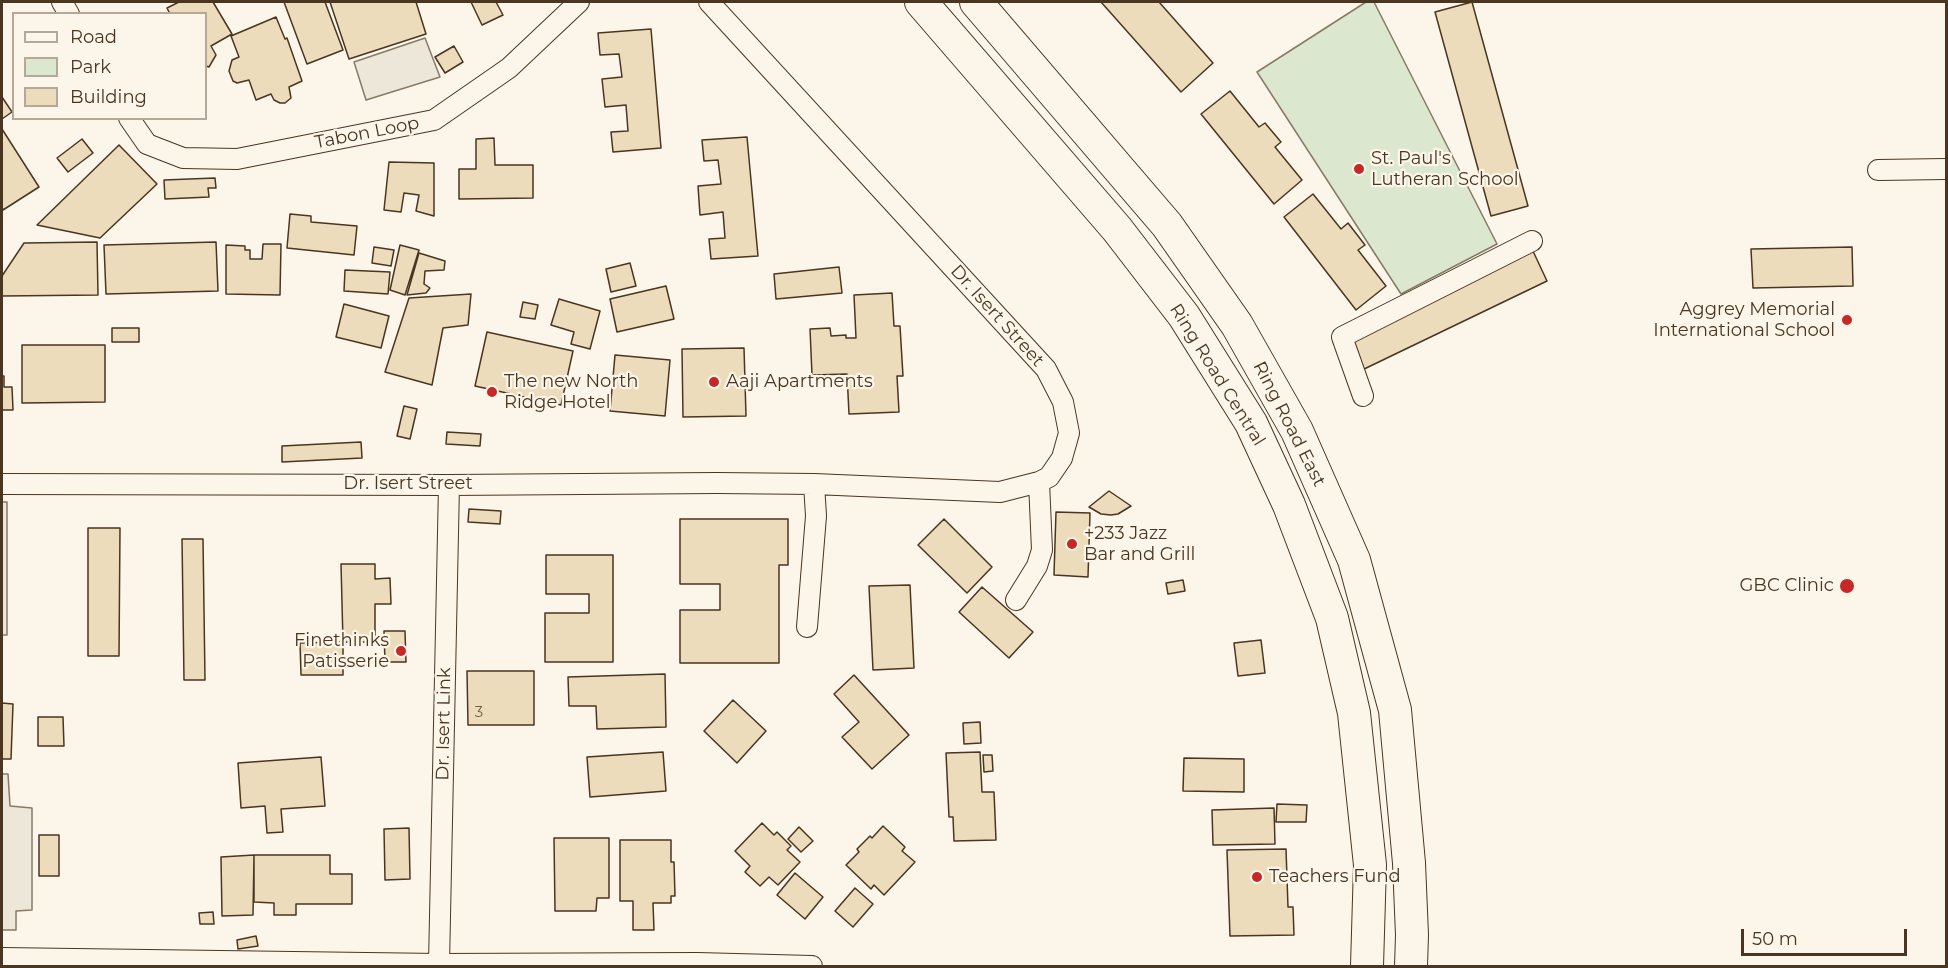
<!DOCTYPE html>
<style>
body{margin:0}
#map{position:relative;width:1948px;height:968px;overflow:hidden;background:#fbf6e9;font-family:Montserrat,sans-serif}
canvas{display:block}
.frame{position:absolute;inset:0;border:3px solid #4a3520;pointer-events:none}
.legend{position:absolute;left:12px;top:12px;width:195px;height:108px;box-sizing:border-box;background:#fbf6e9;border:2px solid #b4a999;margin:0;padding:8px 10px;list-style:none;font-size:18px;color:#4a3520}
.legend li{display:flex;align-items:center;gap:12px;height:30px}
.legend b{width:30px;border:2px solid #b4a999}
.scale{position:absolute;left:1741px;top:929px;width:166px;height:27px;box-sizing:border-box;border:3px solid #4a3520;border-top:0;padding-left:8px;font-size:18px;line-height:21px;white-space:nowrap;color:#4a3520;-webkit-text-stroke:4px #fbf6e9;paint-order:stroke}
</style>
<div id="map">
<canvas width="1948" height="968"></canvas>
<div class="frame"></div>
<ul class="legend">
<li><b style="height:8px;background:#fbf6e9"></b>Road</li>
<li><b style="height:16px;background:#dce7d0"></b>Park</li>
<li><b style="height:16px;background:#ecdcbc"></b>Building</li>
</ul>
<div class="scale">50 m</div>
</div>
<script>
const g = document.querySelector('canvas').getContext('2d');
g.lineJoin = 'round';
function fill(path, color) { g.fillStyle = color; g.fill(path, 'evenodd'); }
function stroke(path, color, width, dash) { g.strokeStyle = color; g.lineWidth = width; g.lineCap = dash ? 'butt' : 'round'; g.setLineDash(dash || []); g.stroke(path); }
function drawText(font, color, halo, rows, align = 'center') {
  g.font = font + ' Montserrat,sans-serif'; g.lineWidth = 4.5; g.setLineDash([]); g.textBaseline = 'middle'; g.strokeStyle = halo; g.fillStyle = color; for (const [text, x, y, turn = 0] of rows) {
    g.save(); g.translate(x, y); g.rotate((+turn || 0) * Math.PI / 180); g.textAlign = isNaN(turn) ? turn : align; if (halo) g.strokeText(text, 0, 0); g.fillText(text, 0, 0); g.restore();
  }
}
const green = new Path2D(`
 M1366 2H1374L1497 244 1401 294 1257 72Z`);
const parking = new Path2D(`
 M425 38 440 77 366 100 354 62Z
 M2 502H7V635H2Z
 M2 774H8L10 806 32 808V910L16 911V930H2Z`);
const building = new Path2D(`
 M179 2H213L232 34 211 46 216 55 209 67 206 66V14H167L169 12 167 8Z
 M284 2H325L343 50 307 64Z
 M330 2H416L426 34 349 59Z
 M471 2H496L503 15 482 25Z
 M1101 2H1159L1213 63 1181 92Z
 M1472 2 1528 206 1491 216 1435 12Z
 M276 17 285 39 287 38 302 81 289 87 291 98 285 103H280L274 100 271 94 256 100 249 80 237 83 233 81 229 71 232 60 239 57 231 36Z
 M651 29 661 148 613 152 611 132 628 131 626 105 605 107 602 79 622 77 619 54 600 55 598 33Z
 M454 46 463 62 445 73 435 57Z
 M1230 91 1259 127 1265 123 1281 142 1275 147 1302 180 1274 204 1201 114Z
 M2 97 12 112 2 119Z
 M2 129 39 187 3 210 2 207Z
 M747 137 758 256 711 259 709 239 725 238 723 212 700 215 698 186 721 184 718 160 704 161 702 140Z
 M494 138 495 165H533V198L459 199V169H476V139Z
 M82 139 93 153 68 172 57 158Z
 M119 145 157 184 100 238 37 225Z
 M389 162 434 163V216L416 211 419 195 404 193 401 212 384 210Z
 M215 178 216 188H208L209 197 165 199 164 180Z
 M1313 194 1341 229 1348 223 1365 245 1358 250 1386 286 1356 310 1284 217Z
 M290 214 311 216V222L357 226 354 255 287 248Z
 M97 242 98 295 2 296V276L24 243Z
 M216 242 218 291 106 294 104 245Z
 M263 244H281L280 295 226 294V245L245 246V250H250V259H262Z
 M400 245 419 250 405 295 390 290Z
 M374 247 394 250 391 266 372 263Z
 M1852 247 1853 286 1753 288 1751 249Z
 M1532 249 1547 281 1360 371 1345 340Z
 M419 253 445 261 444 270 425 271 424 284 430 288 426 293 407 295Z
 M630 263 636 286 611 292 606 269Z
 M839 267 842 293 776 299 774 274Z
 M345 270 390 272 388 294 344 291Z
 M666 286 674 319 617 332 610 299Z
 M892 293 894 326H900L903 376H897L899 412 849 414 847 374 812 375 810 329 830 328 831 336 846 335V338H856L854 295Z
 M471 294 468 325 443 328 432 385 385 372 409 298Z
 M559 299 600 311 590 349 571 344 574 332 551 325Z
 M523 302 538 305 535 319 520 317Z
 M344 304 389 316 381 348 336 337Z
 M112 328H139V342H112Z
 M487 332 573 351 561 405 475 386Z
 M22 345H105V402L22 403Z
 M744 348 746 416 683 417 682 349Z
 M615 355 670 360 665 416 610 411Z
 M2 376H4V387H12L13 410H2Z
 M404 406 417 409 410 439 397 436Z
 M447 432 481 434 480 446 446 444Z
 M361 442 362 458 282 462V446Z
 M1109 491 1131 506 1118 514 1111 515 1101 514 1089 507Z
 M469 509 501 511 500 524 468 522Z
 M1056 512 1090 513 1088 577 1054 575Z
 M680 519H788V565H779V663H680V610H720V584H680Z
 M944 519 992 567 967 593 918 545Z
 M88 528H120L119 656H88Z
 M182 539H203L205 680H184Z
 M546 555H613V662H545V613H589V594H546Z
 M341 564H375V579L390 578 391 604H375V642H343Z
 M1183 580 1185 591 1168 594 1166 583Z
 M910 585 914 668 873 670 869 586Z
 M982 587 1033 632 1009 658 959 612Z
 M384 631H405L406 662H385Z
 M1261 640 1265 673 1238 676 1234 643Z
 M343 642V675H301L300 643Z
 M467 671H534V725H468Z
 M665 674 666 727 597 729 596 706H569L568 677Z
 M854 675 909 735 872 769 842 737 859 722 834 694Z
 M733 700 766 731 737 763 704 731Z
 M2 703 13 704 11 759H2Z
 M38 717H63L64 746H38Z
 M980 722 981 743 964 744 963 723Z
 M663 752 666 791 590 797 587 757Z
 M980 752 982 792H994L996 840 954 841 953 817H949L946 753Z
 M983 755H992L993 771 984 772Z
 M321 757 325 806 281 809 283 832 267 833 265 806 241 808 238 763Z
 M1184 758 1244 759V792L1183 791Z
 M1277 804 1307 805 1306 822H1276Z
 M1274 808 1275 844 1213 845 1212 810Z
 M762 823 774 835 777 832 791 846 787 850 800 862 778 885 769 877 760 886 745 872 750 866 735 851Z
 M883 826 905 847 902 851 915 862 884 895 874 885 871 889 846 865 859 852 857 849 870 836 872 838Z
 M799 827 813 841 801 852 788 839Z
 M409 828 410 879 385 880 384 829Z
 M39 835H59V876H39Z
 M554 838H609V898H597L596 911H555Z
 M620 840H671V862H674L675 896H671V903H653L654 930H633V901H620Z
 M1286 849 1288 907H1293L1294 935 1230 936 1227 850Z
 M254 855 253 915 222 916 221 857Z
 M254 855H330V874H352V904H296V915H274V903L254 902Z
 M795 873 823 897 805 919 777 895Z
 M855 888 873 904 853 927 835 911Z
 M213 912 214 924H200L199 913Z
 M256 936 258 946 238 949 237 940Z`);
const street = new Path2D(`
 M62 2 69 14
 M129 118 147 144 183 158 237 159 434 120 509 68 579 2
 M1878 170 1946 169
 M1363 396 1342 337 1532 241
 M2 484 449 485 717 483 814 484 1000 492 1039 482 1049 477 1062 458 1069 433 1063 402 1046 369 709 2
 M1016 600 1037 566 1042 550 1039 482
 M807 627 816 516 814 484
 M2 958 439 964 697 963 812 966
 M439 964 449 485`);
const primary = new Path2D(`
 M921 2 1117 229 1184 316 1251 423 1289 505 1332 618 1354 713 1370 865 1367 966
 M976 2 1167 225 1237 325 1297 431 1354 560 1395 710 1409 863 1412 935 1411 966`);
const markers = [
 [1359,169,6,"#c62828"],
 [1847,320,6,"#c62828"],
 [714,382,6,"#c62828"],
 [492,392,6,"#c62828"],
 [1072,544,6,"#c62828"],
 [1847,586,8,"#c62828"],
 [401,651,6,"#c62828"],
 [1257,877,6,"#c62828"]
];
const numberNames = [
 ["3",479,713]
];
const streetNames = [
 ["Tabon Loop",367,133,-11],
 ["Dr. Isert Street",997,316,48],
 ["Ring Road Central",1217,375,58],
 ["Ring Road East",1289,424,63],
 ["Dr. Isert Street",408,484],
 ["Dr. Isert Link",444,724,-89]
];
const poiNames = [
 ["St. Paul's",1371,159],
 ["Lutheran School",1371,180],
 ["Aggrey Memorial",1835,310,"right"],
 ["International School",1835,331,"right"],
 ["The new North",504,382],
 ["Ridge Hotel",504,403],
 ["Aaji Apartments",726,382],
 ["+233 Jazz",1084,534],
 ["Bar and Grill",1084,555],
 ["GBC Clinic",1834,586,"right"],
 ["Finethinks",389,641,"right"],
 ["Patisserie",389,662,"right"],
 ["Teachers Fund",1269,877]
];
fill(green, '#dce7d0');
stroke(green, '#887966', 1.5);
fill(parking, '#ede7d9');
stroke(parking, '#887966', 1.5);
fill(building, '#ecdcbc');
stroke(building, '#4a3520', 1.5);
stroke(street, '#4a3520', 22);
stroke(primary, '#4a3520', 34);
stroke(street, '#fbf6e9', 20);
stroke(primary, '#fbf6e9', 32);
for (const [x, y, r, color] of markers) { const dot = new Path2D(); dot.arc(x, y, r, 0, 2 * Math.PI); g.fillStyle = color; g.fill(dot); stroke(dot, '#fbf6e9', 2); }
drawText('15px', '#725f47', null, numberNames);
drawText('18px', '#4a3520', '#fbf6e9', streetNames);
drawText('18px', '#4a3520', '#fbf6e9', poiNames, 'left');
</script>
